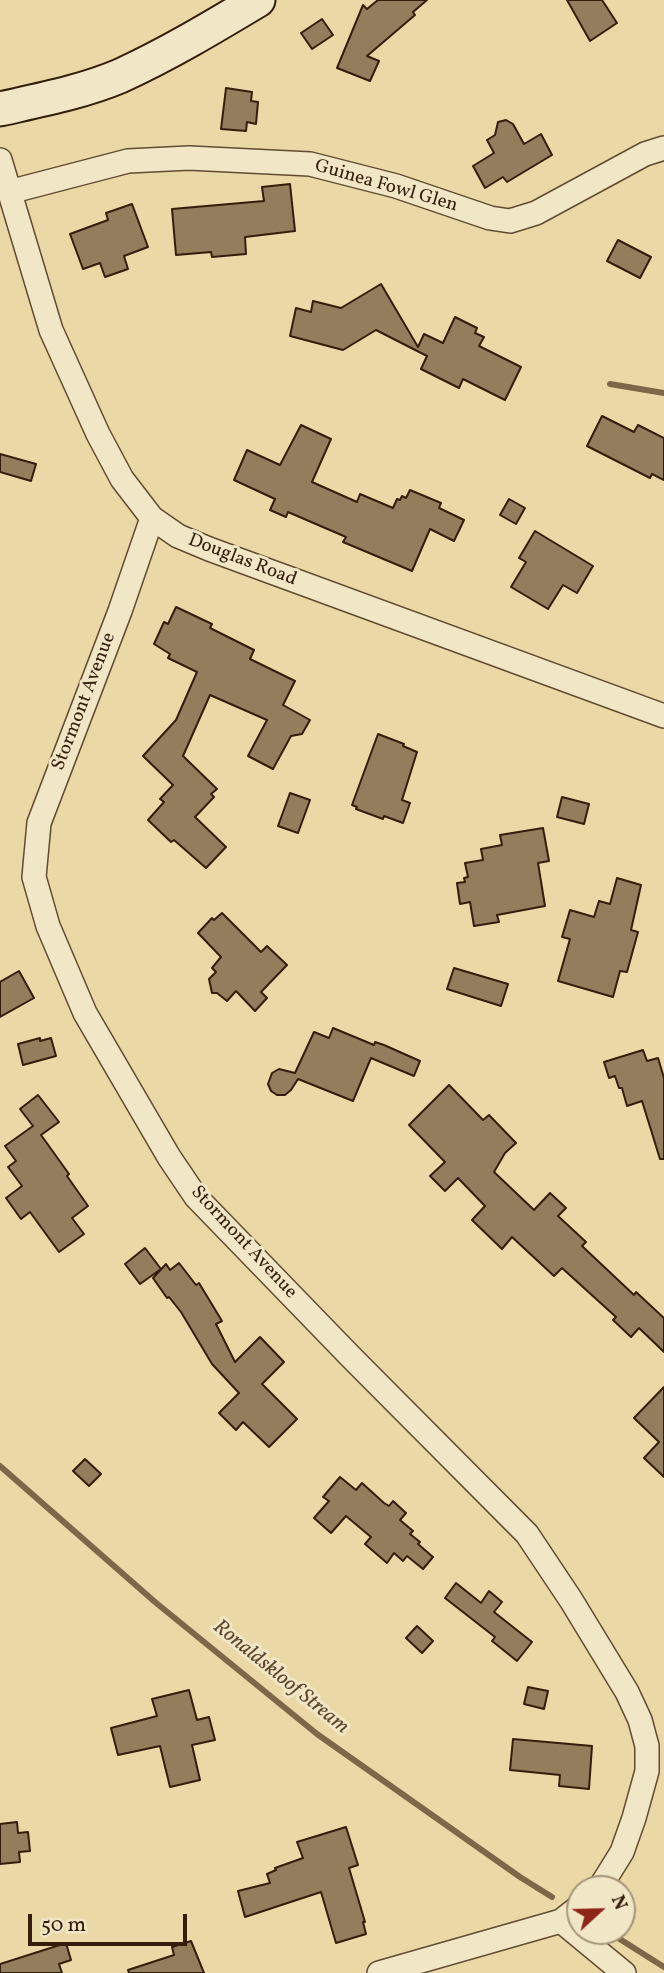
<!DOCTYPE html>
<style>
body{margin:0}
#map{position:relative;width:664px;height:1973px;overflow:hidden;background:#ead8a6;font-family:Vollkorn,serif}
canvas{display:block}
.north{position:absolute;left:566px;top:1875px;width:70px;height:70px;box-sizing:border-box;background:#f1e6c5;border:2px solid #a5967b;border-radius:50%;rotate:68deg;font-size:19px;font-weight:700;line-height:28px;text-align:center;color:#331d0b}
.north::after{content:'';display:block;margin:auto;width:24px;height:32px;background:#8f2418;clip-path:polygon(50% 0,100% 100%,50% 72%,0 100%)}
.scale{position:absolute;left:28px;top:1914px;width:159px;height:32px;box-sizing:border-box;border:4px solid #331d0b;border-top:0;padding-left:9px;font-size:21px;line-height:24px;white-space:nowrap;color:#331d0b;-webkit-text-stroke:5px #f1e6c5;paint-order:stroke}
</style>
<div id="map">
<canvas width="664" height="1973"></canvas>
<div class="north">N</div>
<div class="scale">50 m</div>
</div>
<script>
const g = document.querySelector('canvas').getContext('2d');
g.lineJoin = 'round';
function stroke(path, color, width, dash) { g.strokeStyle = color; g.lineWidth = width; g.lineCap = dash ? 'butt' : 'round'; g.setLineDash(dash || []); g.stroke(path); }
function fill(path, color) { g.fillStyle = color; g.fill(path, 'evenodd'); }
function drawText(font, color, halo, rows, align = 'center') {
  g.font = font + ' Vollkorn,serif'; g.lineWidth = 6; g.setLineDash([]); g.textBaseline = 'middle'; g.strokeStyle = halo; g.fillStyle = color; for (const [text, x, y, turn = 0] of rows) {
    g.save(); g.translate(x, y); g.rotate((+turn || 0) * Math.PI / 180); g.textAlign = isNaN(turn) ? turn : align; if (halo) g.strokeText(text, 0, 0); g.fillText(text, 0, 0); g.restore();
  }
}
const stream = new Path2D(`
 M610 384 664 393
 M0 1466 155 1602 317 1734 520 1877 552 1897
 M607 1931 664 1967`);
const building = new Path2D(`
 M378 0H427L413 12 415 15 367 56 379 61 370 81 337 68 363 5 367 9Z
 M567 0H602L617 23 590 41Z
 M322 19 333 35 312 49 301 33Z
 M226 88 252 92 251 101 258 102 256 124 247 122 246 131 221 129Z
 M506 120 513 124 524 144 541 134 552 155 507 182 503 177 485 188 473 166 494 153 487 140 495 135 498 122Z
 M290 184 295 231 245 237 246 254 212 257 211 252 176 255 172 209 264 201 262 187Z
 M132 204 148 247 124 256 128 269 105 277 100 263 83 269 70 234 108 220 106 213Z
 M618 240 651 257 640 278 607 261Z
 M381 284 418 347 424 334 443 343 455 317 477 328 475 333 484 337 479 346 521 367 505 400 463 379 459 388 421 369 427 356 376 330 343 350 290 336 296 308 311 312 313 301 341 308Z
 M602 416 634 432 638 425 664 438V480L652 474 650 478 587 446Z
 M301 425 331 439 312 482 357 502 360 494 393 508 397 499 400 500 402 496 406 498 410 490 441 503 439 508 464 520 454 541 430 529 412 571 343 542 346 537 288 512 286 517 270 510 275 499 234 480 247 450 280 465Z
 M0 454 36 464 31 481 0 472Z
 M509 499 525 508 516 524 500 515Z
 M535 531 593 566 577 593 563 585 548 609 511 587 526 562 519 558Z
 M176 607 212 624 210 628 254 650 250 659 295 681 283 705 310 720 302 734 291 736 273 769 248 756 267 720 210 695 183 756 217 789 211 794 214 797 195 817 226 847 206 868 174 840 171 842 148 820 164 802 160 799 173 785 143 756 176 720 197 672 168 658 170 654 154 644 164 622 168 624Z
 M378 734 404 744 403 746 417 752 402 800 410 803 403 823 384 816 383 819 356 809 357 807 352 805Z
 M290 793 310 800 298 833 278 826Z
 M562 797 589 804 584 824 557 817Z
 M543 828 549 861 538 863 545 906 497 915 499 922 474 926 470 902 460 904 457 883 465 882 464 878 468 877 465 863 483 860 481 849 502 845 500 835Z
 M617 878 641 885 631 930 638 932 627 972 620 971 613 997 558 981 570 939 562 937 570 910 594 917 599 901 610 904Z
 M222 913 261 952 267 946 287 965 261 992 267 998 255 1011 236 991 227 1001 217 993H212L209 979 216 972 212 968 221 957 198 933 212 918 214 920Z
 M454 968 508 984 501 1006 447 989Z
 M19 971 34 998 0 1017V982Z
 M333 1028 374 1045 375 1042 384 1045 420 1061 414 1076 371 1058 353 1101 298 1079 291 1090 285 1095H277L271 1091 268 1084 272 1073 279 1069 295 1073 314 1032 329 1038Z
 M40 1038V1041L51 1038 56 1056 23 1065 18 1044Z
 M643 1050 647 1061 658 1058 664 1078V1159H660L642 1101 627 1106 622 1088H619L615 1076 609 1078 604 1062Z
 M449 1085 483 1120 489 1115 516 1143 505 1153 494 1172 534 1210 550 1193 566 1208 558 1216 586 1242 582 1246 634 1295 636 1292 664 1318V1352L639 1328 631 1337 613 1320 616 1317 562 1268 554 1276 512 1237 502 1249 472 1220 485 1206 458 1178 445 1191 430 1176 445 1162 409 1125Z
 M38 1095 59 1122 41 1135 69 1174 67 1176 88 1206 72 1218 84 1234 59 1252 30 1212 21 1219 6 1198 22 1186 8 1167 16 1161 5 1146 33 1126 20 1109Z
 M145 1248 161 1269 140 1284 125 1264Z
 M179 1263 196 1285 199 1283 222 1321 216 1324 235 1362 260 1337 284 1362 262 1384 297 1419 269 1447 243 1422 236 1430 219 1413 239 1393 212 1364 181 1312 169 1297 167 1298 153 1278 166 1264 170 1270Z
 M664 1387V1477L644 1458 659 1442 634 1418Z
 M85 1459 101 1474 89 1486 73 1471Z
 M340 1477 356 1490 362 1483 384 1503 389 1506 393 1501 406 1513 400 1520 413 1531 410 1534 420 1542 418 1544 433 1557 423 1569 407 1556 403 1561 394 1553 387 1563 365 1544 371 1537 346 1516 331 1533 314 1518 329 1501 323 1497Z
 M456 1583 481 1603 489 1591 502 1602 494 1612 532 1642 517 1661 492 1641 495 1637 445 1598Z
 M417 1626 433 1641 422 1653 406 1638Z
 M528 1687 548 1691 544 1709 524 1704Z
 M189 1690 197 1720 209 1717 215 1740 192 1745 200 1780 170 1787 160 1746 118 1755 111 1728 157 1716 152 1699Z
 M513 1739 592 1746 589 1789 559 1786 560 1775 510 1770Z
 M17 1822 18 1833 28 1832 30 1851 19 1852 20 1862 0 1864V1824Z
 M346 1827 358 1865 349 1868 365 1922H363L366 1934 336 1943 321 1892 245 1917 238 1891 270 1883 267 1874 276 1870 275 1868 303 1858 297 1842Z
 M191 1941 204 1973H129L128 1970 174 1955 172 1947Z
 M66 1943 71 1960 59 1964 62 1973H0V1964Z`);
const street = new Path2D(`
 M0 160 51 330 98 434 122 479 152 518 178 536 209 549 664 716
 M9 192 128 161 189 158 310 164 396 186 490 218 510 221 536 213 645 154 664 148
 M152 518 120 611 39 823 34 877 48 926 85 1013 169 1157 196 1197 351 1357 527 1534 571 1600 627 1692 640 1720 647 1746V1771L634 1818 622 1852 599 1889
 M561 1921 624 1973
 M379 1973 561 1921 580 1906`);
const secondary = new Path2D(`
 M0 109C40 100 82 92 120 76 168 54 213 27 258 0`);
const streetNames = [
 ["Guinea Fowl Glen",386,187,16],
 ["Douglas Road",242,561,21],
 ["Stormont Avenue",85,702,-69],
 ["Stormont Avenue",243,1243,47]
];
const waterNames = [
 ["Ronaldskloof Stream",280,1678,39]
];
stroke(stream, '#7c6748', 6);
fill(building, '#927e5c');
stroke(building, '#331d0b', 2);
stroke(street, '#614c32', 26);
stroke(secondary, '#331d0b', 37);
stroke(street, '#f1e6c5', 23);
stroke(secondary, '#f1e6c5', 33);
drawText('19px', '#331d0b', '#f1e6c5', streetNames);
drawText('italic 21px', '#5d482f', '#f1e6c5', waterNames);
</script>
